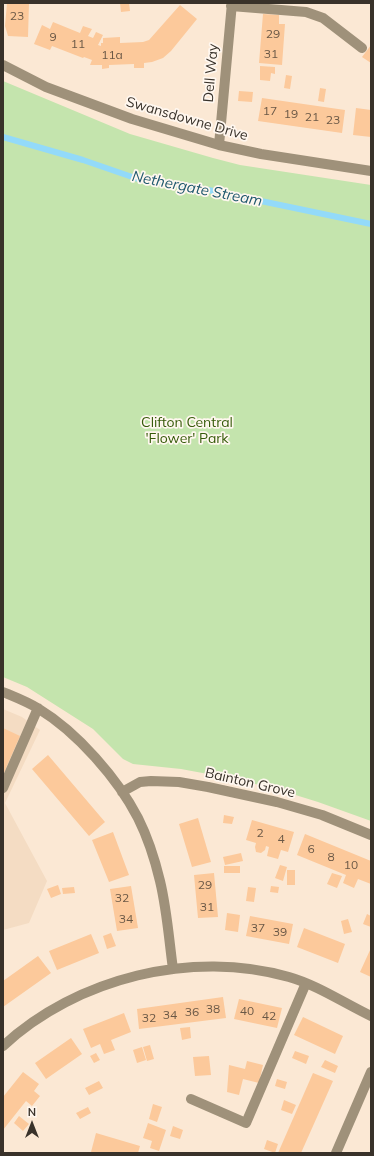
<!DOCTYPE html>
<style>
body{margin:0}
#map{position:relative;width:374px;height:1156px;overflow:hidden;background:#fbe8d4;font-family:Mulish,sans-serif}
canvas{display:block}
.frame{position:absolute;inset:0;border:4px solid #39322a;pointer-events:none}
.north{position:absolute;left:12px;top:1104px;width:40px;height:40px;-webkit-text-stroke:3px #fff7ef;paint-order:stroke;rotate:0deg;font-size:11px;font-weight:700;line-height:16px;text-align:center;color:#39322a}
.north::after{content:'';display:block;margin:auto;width:14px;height:18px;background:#39322a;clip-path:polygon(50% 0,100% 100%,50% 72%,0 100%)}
</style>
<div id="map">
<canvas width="374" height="1156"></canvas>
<div class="frame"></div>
<div class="north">N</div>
</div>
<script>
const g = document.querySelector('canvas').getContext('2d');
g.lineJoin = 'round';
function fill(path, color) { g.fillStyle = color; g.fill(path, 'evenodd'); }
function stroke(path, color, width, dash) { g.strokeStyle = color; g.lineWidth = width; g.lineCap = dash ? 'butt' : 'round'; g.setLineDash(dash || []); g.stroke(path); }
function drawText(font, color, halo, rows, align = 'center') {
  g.font = font + ' Mulish,sans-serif'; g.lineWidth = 3.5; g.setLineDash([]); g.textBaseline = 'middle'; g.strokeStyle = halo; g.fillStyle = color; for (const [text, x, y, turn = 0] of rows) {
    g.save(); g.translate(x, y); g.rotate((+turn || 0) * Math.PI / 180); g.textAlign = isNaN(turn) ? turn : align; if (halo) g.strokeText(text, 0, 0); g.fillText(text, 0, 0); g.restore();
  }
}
const built = new Path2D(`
 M3 709 22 717 40 730 5 803 47 881 29 923 3 930Z`);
const green = new Path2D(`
 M3 81 130 134 213 158 240 165 371 185V821L318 802 273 788 224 777 181 769 133 764 123 759 93 729 27 687 3 677Z`);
const stream = new Path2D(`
 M3 137 83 160 138 179 189 186 371 224`);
const building = new Path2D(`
 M7 3H29L28 37 8 36 5 26Z
 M120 3H129L130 11 121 12Z
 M180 5 197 19 171 51 163 58 152 62 144 63V68H134V64L109 65V68L102 69V65H90L92 60 84 57 83 58 52 46 50 50 34 44 42 25 50 29 53 22 80 33 83 26 92 29 88 36 93 38 96 32 103 35 98 45 101 46V43H103V38L120 37V43L143 42 149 40Z
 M263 14 279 15V24H285L282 65 259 63Z
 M371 45V63L362 57Z
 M260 66 275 67V74L271 73 270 81 260 80Z
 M286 75 292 76 290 89 284 88Z
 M320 88 326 89 324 102 318 101Z
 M239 91 253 92 252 102 238 101Z
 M262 98 345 110 342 133 258 121Z
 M356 108 371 110V137L353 135Z
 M3 728 20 736 3 775Z
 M48 755 105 822 89 836 32 769Z
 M224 815 234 817 232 824 223 823Z
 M198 818 211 862 192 867 179 824Z
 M252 820 294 832 288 852 281 850 278 859 267 856 269 847 266 846 265 850 261 853 256 852 255 847 256 843 246 840Z
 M113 832 129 875 109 882 92 840Z
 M305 834 371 861V884L358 879 354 888 343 883 346 875 297 855Z
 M241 853 243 861 225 865 223 857Z
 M280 865 287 867 283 881 275 878Z
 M224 866H240V873H224Z
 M287 870H295V885H287Z
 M214 873 218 917 198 918 194 875Z
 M332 873 342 876 337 888 327 884Z
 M58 885 61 894 51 898 47 889Z
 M131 886 138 928 117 931 110 889Z
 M271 886 279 887 278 893 270 892Z
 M74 887 75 893 63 894 62 888Z
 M248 887 256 888 254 902 246 901Z
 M227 913 240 915 238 932 225 930Z
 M367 914 371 916V927L363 924Z
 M250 916 293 924 289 944 246 936Z
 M348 919 352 932 344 934 341 921Z
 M304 928 345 944 338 963 297 947Z
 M111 933 116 946 107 949 103 936Z
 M91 934 99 953 57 970 49 951Z
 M371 948V977L360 972Z
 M38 956 51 973 3 1007V981Z
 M223 997 226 1018 139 1029 137 1009Z
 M239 999 282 1008 277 1028 234 1019Z
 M124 1013 131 1032 111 1040 115 1050 104 1054 100 1044 91 1048 83 1029Z
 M303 1017 343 1036 335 1054 294 1035Z
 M190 1027 191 1038 182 1040 180 1028Z
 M71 1038 82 1054 46 1079 35 1063Z
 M150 1045 154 1059 147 1061 143 1047Z
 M142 1047 146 1060 137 1063 133 1050Z
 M295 1051 309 1056 306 1064 292 1058Z
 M96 1053 100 1060 94 1063 90 1056Z
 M209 1056 211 1075 195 1076 193 1057Z
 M325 1060 338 1066 335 1073 321 1067Z
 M247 1061 263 1065 259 1083 243 1079 239 1095 227 1092 229 1065 245 1069Z
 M23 1072 39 1084 34 1091 40 1096 32 1106 26 1101 3 1130V1097Z
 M313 1073 333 1081 301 1153H278Z
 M277 1079 287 1082 285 1089 275 1086Z
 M99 1081 103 1088 89 1095 85 1088Z
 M284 1100 296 1105 292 1114 281 1110Z
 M153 1104 162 1107 157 1122 149 1119Z
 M88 1107 91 1113 80 1119 76 1113Z
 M19 1116 29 1124 23 1131 14 1123Z
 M148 1123 166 1130 159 1151 150 1148 152 1141 143 1138Z
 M173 1126 183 1130 180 1139 170 1136Z
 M96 1133 140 1146 138 1153 91 1152Z
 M267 1140 278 1144 275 1153 264 1149Z`);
const minor = new Path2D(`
 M231 6 306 12 323 18 362 48
 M3 65 46 87 132 119 219 145 261 154 371 171
 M219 145 232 3
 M3 692C15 697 28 702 39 709 77 732 118 779 138 818 148 838 155 860 160 881 167 910 169 940 173 969
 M3 788 38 708
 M122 792 140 782 151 781 179 782 208 787 277 802 322 815 371 835
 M3 1046C76 978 193 949 289 977 317 985 344 1003 371 1016
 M191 1099 246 1123 306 983
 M336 1153 371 1072`);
const numberNames = [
 ["23",17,16],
 ["29",273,34],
 ["9",53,37],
 ["11",78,44],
 ["31",271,54],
 ["11a",112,55],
 ["17",270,111],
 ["19",291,114],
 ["21",312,117],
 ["23",333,120],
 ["2",260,833],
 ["4",281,839],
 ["6",311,849],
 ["8",331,857],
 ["10",351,865],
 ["29",205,885],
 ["32",122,898],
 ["31",207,907],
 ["34",126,919],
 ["37",258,928],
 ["39",280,932],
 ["38",213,1009],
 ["40",247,1011],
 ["36",192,1012],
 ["34",170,1015],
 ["42",269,1016],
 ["32",149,1018]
];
const streetNames = [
 ["Dell Way",211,73,-85],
 ["Swansdowne Drive",187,119,16],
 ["Bainton Grove",250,783,13]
];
const parkNames = [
 ["Clifton Central",187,423],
 ["'Flower' Park",187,439]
];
const waterNames = [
 ["Nethergate Stream",197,189,11]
];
fill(built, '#f4dcc3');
fill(green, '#c4e4ad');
stroke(stream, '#93daf9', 6);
fill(building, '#fcc99b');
stroke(minor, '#9f917a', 10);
drawText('12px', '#6a5846', null, numberNames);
drawText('14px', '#39322a', '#fff7ef', streetNames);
drawText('14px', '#365b09', '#fff7ef', parkNames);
drawText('italic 15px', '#20596e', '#fff7ef', waterNames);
</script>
